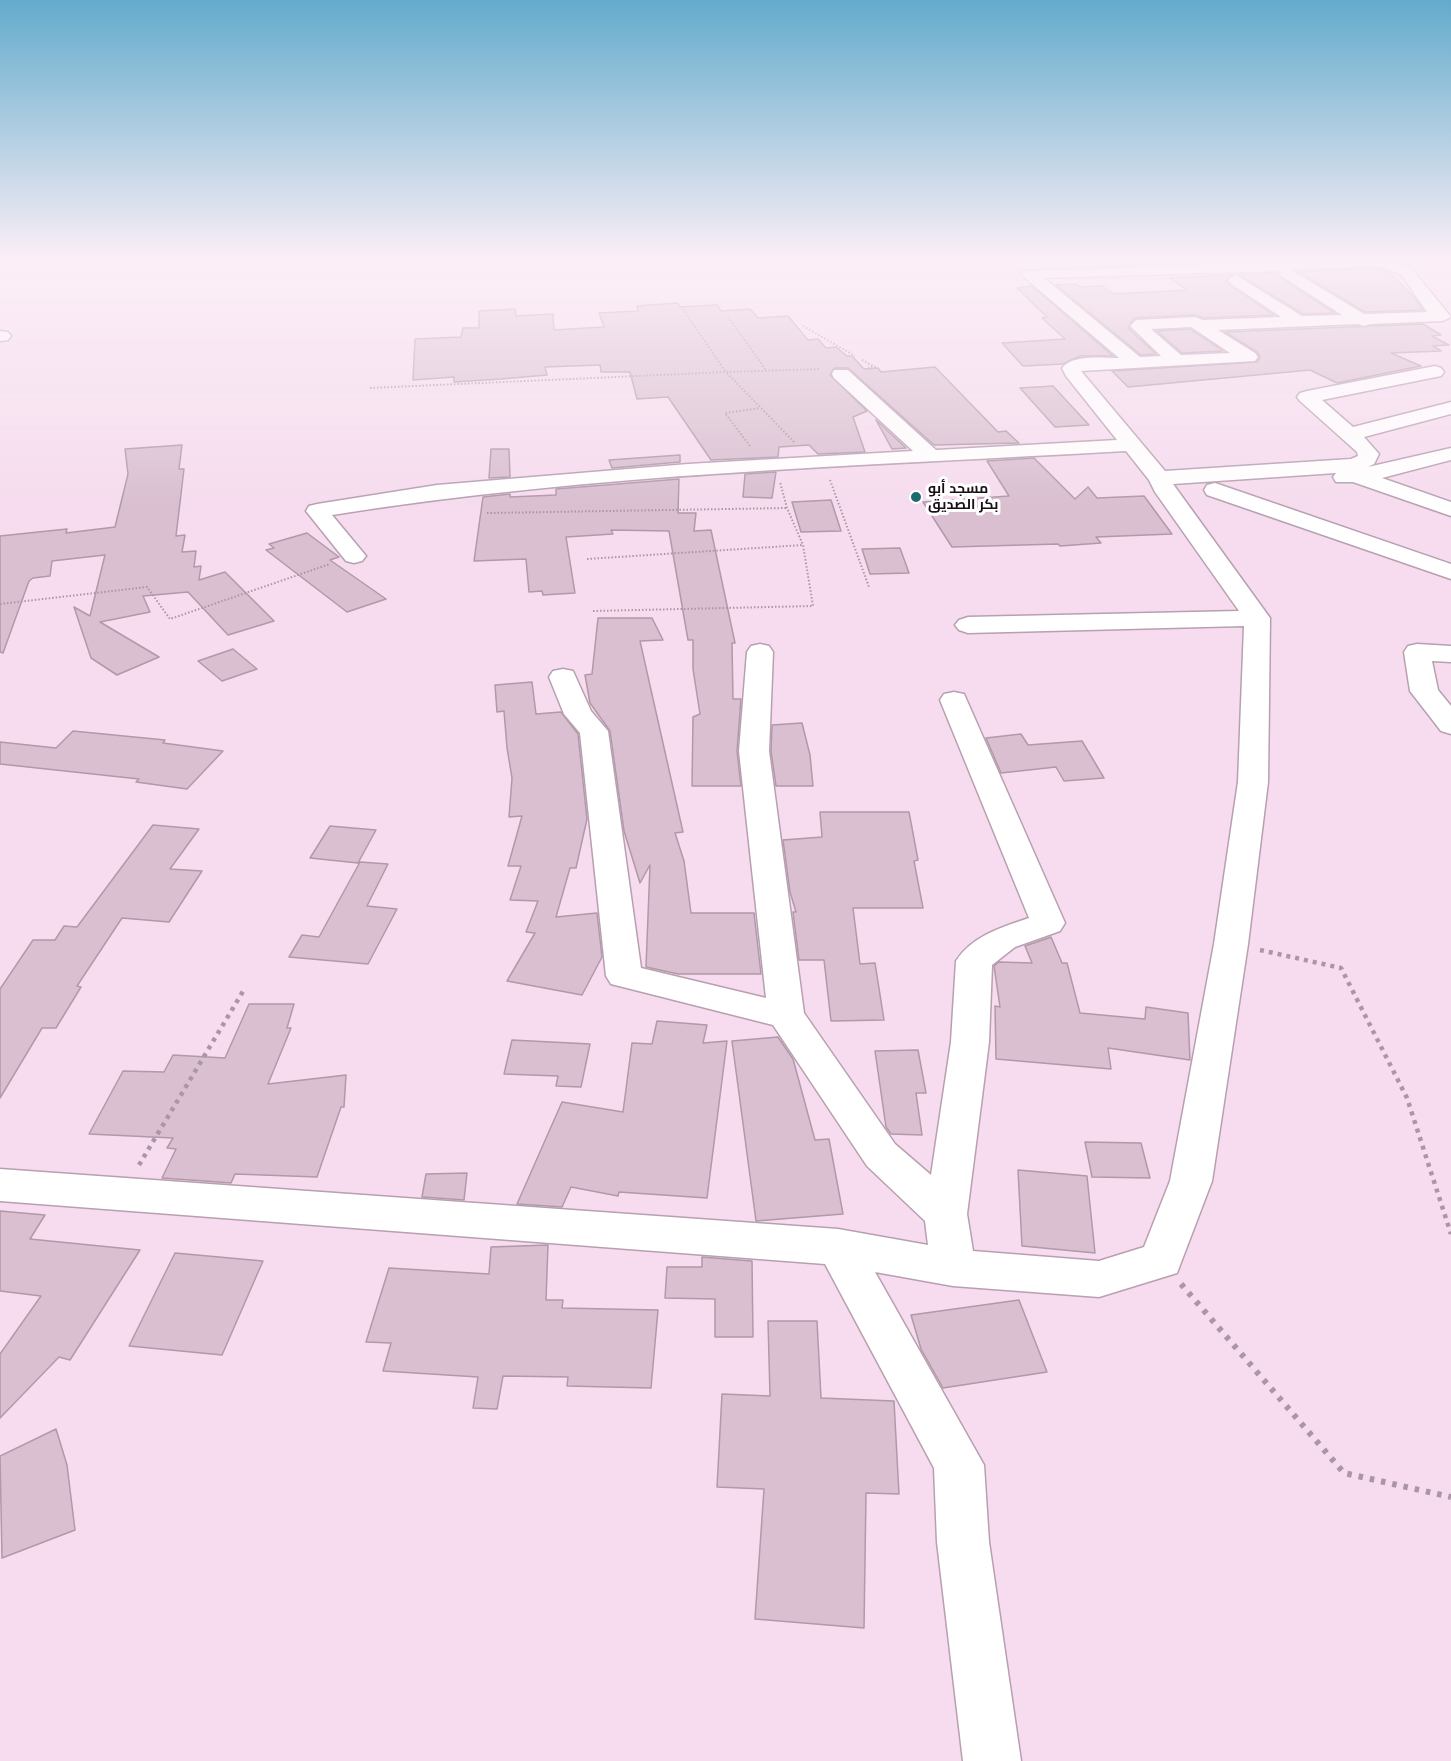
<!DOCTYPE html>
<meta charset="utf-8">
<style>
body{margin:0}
canvas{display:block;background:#f6dcee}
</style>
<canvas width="1451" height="1761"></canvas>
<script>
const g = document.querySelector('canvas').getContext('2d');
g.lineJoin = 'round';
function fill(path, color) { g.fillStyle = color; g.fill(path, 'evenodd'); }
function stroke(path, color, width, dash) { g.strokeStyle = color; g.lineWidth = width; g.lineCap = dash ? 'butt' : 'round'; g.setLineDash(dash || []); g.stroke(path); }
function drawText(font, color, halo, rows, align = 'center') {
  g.font = font + ' Quicksand,Cairo,sans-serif'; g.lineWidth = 6; g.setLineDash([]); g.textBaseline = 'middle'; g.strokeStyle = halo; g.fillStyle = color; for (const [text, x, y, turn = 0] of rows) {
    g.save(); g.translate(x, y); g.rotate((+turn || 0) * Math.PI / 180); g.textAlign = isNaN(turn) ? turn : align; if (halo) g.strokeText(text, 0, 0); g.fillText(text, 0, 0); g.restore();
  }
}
const building = new Path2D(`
 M1376 268 1390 273 1414 297 1423 310 1365 312 1299 272Z
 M1278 273 1282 279 1335 313 1303 314 1239 275Z
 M1232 275 1226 280 1229 285 1274 315 1203 318 1195 315 1134 318 1128 328 1156 354 1141 355 1056 285 1076 284 1080 287 1102 286 1114 294 1187 290 1170 278Z
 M1032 286 1113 356H1080L1063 364 1023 366 1002 343 1065 339 1042 318 1047 317 1017 288Z
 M678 303 680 307 717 305 721 311 750 309 758 318 788 316 808 340 818 339 826 348 836 347 847 356H852L864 369 878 368 881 372 935 367 998 432 1006 431 1019 443 934 445 848 368H834L830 375 867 411 853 417 865 452 818 454 809 445 779 447 778 457 711 460 668 397 637 399 630 372H601L600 365 545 367 547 375 501 379 454 382V377L413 380 415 339 461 337 463 328H479V311L515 309 516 316 553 314 554 330 604 327 599 313 638 311 637 306Z
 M1423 324 1441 335 1432 336 1449 345 1433 346 1441 351 1391 353 1421 366 1337 383 1310 370 1128 387 1112 371 1257 362 1260 357 1257 352 1225 332Z
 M1190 329 1223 351 1182 353 1157 331Z
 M1053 386 1089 425 1055 427 1020 388Z
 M876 420 906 448 892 449Z
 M182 445 179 469H184L176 536 185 535 182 552 196 551 194 567 201 566 199 580 225 572 274 621 228 635 188 592 143 596 150 612 100 622 159 657 117 675 91 658 74 607 90 616 105 555 52 561 50 576 33 578 29 581 3 653 0 652V536L67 529 66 533 115 527 128 474 125 449Z
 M491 449H509L510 477 489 478Z
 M680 455V462L612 468 609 460Z
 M1034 458 1075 499 1088 487 1097 498 1144 496 1172 534 1096 537 1101 543 1060 546 1058 544 952 547 923 502 1009 496 987 461Z
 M776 472 772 498 743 497 745 474Z
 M679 479 678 513H696L694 531 711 530 735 643H732L733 699H741L737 751 741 786H692L693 717 700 714 693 669V640H688L669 531 611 530 613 534 566 537 575 593 543 595 542 591 529 592 526 559 474 561 483 497 510 494V497L556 495V489Z
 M831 500 841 531 801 532 792 502Z
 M307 533 339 557 330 560 386 599 347 612 266 550 274 548 269 544Z
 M900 548 909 573 870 574 862 549Z
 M598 618H652L663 640 640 641 683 832 675 833 684 861 691 913H754L761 974H678L646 967 650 865 640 883 624 831 610 731 590 703 585 675 592 674Z
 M233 649 257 669 222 681 198 661Z
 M532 682 536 714 561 712 578 734 587 819 576 868H570L556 917 597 913 602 957 582 995 507 981 535 933 526 932 538 901 510 900 521 866H508L522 816 509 817 512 778 507 748 504 711 497 712 495 685Z
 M802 723 810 755 813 786H776L771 751 772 725Z
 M73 731 165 740 163 743 223 751 187 789 136 782 139 779 0 764V742L56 748Z
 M1021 734 1028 745 1082 741 1104 778 1064 781 1056 767 1001 773 986 738Z
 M820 812H909L918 860 914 861 923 908H853L860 964 875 963 884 1020 831 1021 824 960H799L793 912H796L790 892 783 840 822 837Z
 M153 825 199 829 170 869 202 871 169 922 122 918 77 986 81 987 56 1028H42L0 1098V989L33 940H55L64 926 77 927Z
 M330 826 376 830 358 863 310 858Z
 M360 862 388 864 367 906 397 909 368 964 289 957 302 935 319 937Z
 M1051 937 1062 963H1067L1080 1013 1145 1019 1146 1007 1188 1013 1190 1060 1108 1048 1111 1069 996 1059 995 1006 1000 1007 994 966 999 962 1032 963 1025 946Z
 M249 1004H294L287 1028H291L268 1084 346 1075 344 1107H341L317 1177 235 1174 231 1183 162 1178 176 1149 167 1148 173 1138 89 1134 123 1071 164 1072 173 1055 225 1058Z
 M657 1021 707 1025 703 1043 727 1041 707 1198 619 1192 618 1196 571 1187 562 1207 517 1204 562 1102 623 1112 632 1043 652 1044Z
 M778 1037 793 1059 815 1140 829 1139 843 1214 756 1221 732 1041Z
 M512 1040 590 1044 581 1087 556 1086 558 1076 504 1074Z
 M918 1050 926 1093H916L922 1135 891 1134 886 1127 875 1051Z
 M1085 1142 1141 1143 1150 1178 1092 1177Z
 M1018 1170 1087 1176 1095 1253 1022 1246Z
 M467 1173 464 1200 422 1197 426 1174Z
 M0 1211 45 1215 30 1239 140 1250 70 1360 59 1357 0 1418V1354L41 1296 0 1291Z
 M548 1245 546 1300H563L562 1308 658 1310 651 1388 567 1386 568 1377 503 1376 497 1409 473 1408 478 1377 383 1371 391 1343 366 1342 389 1268 489 1274 491 1247Z
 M175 1253 263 1261 222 1355 129 1346Z
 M702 1257 752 1261 753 1337H715V1299L665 1298 667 1267H702Z
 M1019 1300 1047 1372 943 1388 921 1349 911 1315Z
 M768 1321H817L821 1398 894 1401 899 1494 866 1493 864 1628 755 1619 764 1489 717 1487 722 1394 770 1396Z
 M56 1429 67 1465 75 1530 2 1558 0 1456Z`);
const pathFar2 = new Path2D(`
 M681 306 725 371
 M728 317 766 370
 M803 326 855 356
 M862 360 875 367H868
 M370 388 726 372
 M794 442 726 372 821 369
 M750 446 725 413 760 408
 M830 480 869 587
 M487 513 787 508
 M587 559 803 545
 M0 604 147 587 170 619 330 564
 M593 611 813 606 803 545 787 508 780 482`);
const pathFar1 = new Path2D(`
 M1260 950 1341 968 1407 1098 1451 1234
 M139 1165 245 988`);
const path = new Path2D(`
 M1181 1284 1344 1473 1451 1497`);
const minor = new Path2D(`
 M1297 261H1391L1411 268 1451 317 1443 321 1371 324 1364 326 1358 324 1218 330 1255 353 1258 357 1255 361 1081 371 1165 471 1351 459 1358 456 1357 452 1300 401 1297 397 1300 393 1307 391 1435 366 1441 368 1444 372 1441 376 1322 400 1353 427 1451 402V414L1364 437 1379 454 1374 464 1368 467 1451 448V460L1382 478 1451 502V516L1353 482H1336L1333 477 1336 473 1173 484 1270 618 1268 782 1248 944 1212 1181 1177 1273 1099 1297 953 1286 875 1272 984 1465 989 1542 1021 1761H963L937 1542 934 1468 825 1264 0 1201V1169L838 1229 928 1245 925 1221 867 1166 773 1025 611 984 606 976 580 733 564 714 549 677 553 671 563 669 573 671 591 711 608 731 641 968 766 998 739 751 747 652 751 646 760 644 769 646 773 652 769 751 804 1013 895 1144 931 1175 951 1042 956 961C972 936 1002 927 1029 918L940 700 944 694 954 692 964 694 1065 923 1060 931 1015 947 992 965 989 1042 967 1214 973 1251 1099 1261 1144 1247 1170 1181 1214 944 1238 782 1244 626 968 633 959 630 955 625 959 620 968 617 1239 611 1155 492 1149 480 1126 451C862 466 595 473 332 515L366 556 362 561 354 563 346 561 306 511 309 506 317 504 437 485 688 464 913 451 834 378 832 374 834 370H848L936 450 1117 440 1066 376 1062 368C1072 354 1103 358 1119 358L1024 277 1021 274 1024 271ZM1376 266 1401 274 1427 312 1364 314 1291 270ZM1283 271 1280 274 1283 277 1342 315 1302 316 1236 275 1228 280 1230 283 1281 317 1203 320 1195 317 1136 320 1130 326 1161 356 1140 357 1044 278ZM1191 327 1230 353 1181 355 1151 329Z
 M0 331 8 332 11 336 8 340 0 341Z
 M1215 483 1451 564V579L1207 495 1204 490 1207 485Z
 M1417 644 1451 646V662L1432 661 1438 690 1451 706V734L1441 731 1410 691 1404 652 1408 646Z`);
const markers = [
 [916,497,6,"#1d6a6e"]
];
const farPoinames = [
 ["مسجد أبو",928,489],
 ["بكر الصديق",928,505]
];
fill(building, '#d9bfd0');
stroke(building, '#b199a9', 1.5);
stroke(minor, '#b8a0b0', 3);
stroke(pathFar2, '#ab96a4', 2, [1.5, 2]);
stroke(pathFar1, '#ab96a4', 4.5, [4, 5]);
stroke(path, '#ab96a4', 6, [4.5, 7]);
fill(minor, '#fff');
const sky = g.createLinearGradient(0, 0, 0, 507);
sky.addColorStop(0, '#63abcc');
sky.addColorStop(0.51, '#fbeff7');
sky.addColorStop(1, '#fbeff700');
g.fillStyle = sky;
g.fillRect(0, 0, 1451, 507);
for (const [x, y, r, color] of markers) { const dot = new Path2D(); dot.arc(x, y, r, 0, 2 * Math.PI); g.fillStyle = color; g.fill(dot); stroke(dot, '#fff', 2); }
drawText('bold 14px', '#191016', '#fff', farPoinames, 'left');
</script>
